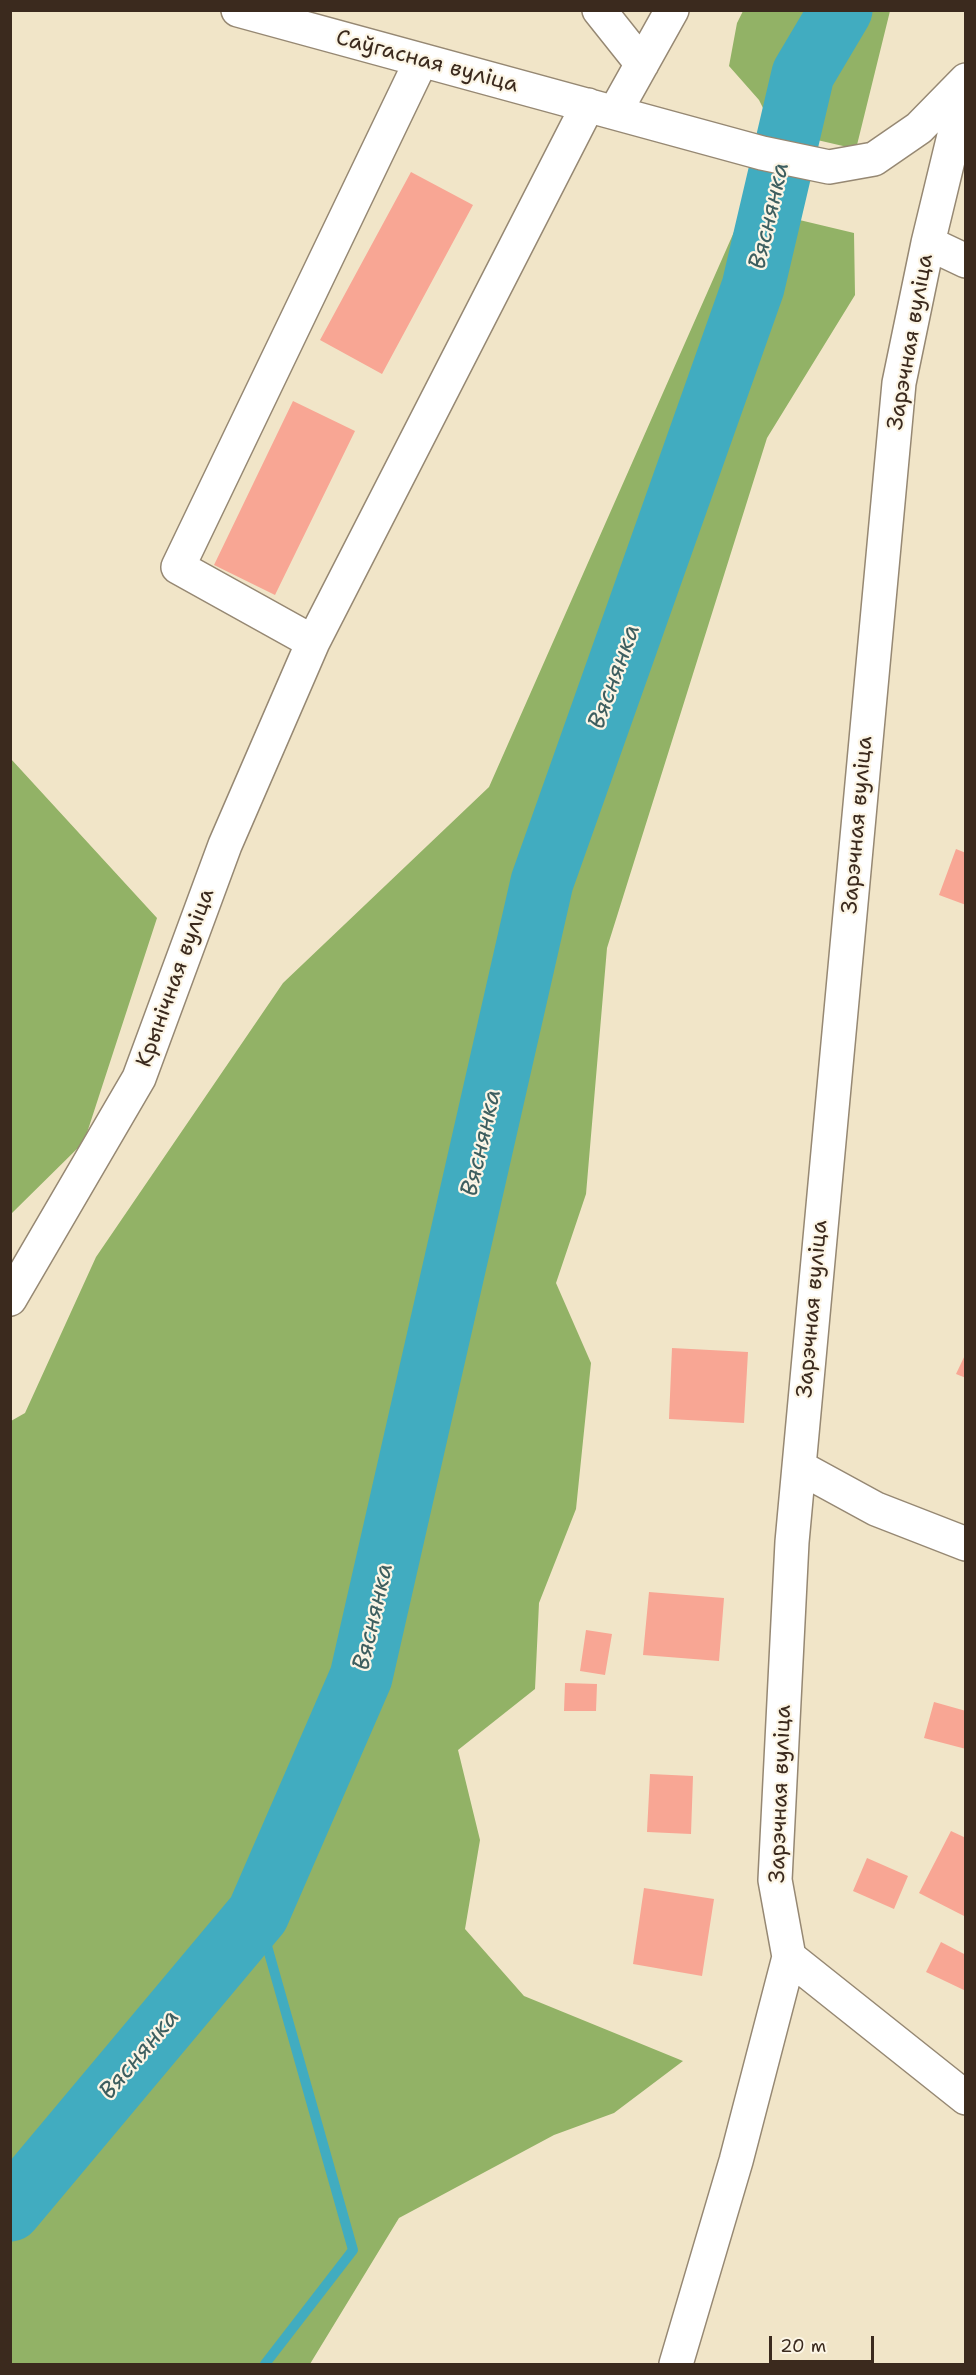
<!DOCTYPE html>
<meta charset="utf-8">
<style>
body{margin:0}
#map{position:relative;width:976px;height:2375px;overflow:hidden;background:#f1e5c8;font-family:"Shantell Sans",sans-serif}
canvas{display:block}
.frame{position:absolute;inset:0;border:12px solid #3b2a1e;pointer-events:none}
.scale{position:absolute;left:769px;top:2336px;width:105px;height:27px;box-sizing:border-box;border:3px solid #3b2a1e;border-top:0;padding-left:8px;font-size:18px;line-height:21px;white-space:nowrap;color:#3b2a1e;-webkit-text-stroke:4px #fcf5e5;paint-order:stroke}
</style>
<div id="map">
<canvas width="976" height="2375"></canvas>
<div class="frame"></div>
<div class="scale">20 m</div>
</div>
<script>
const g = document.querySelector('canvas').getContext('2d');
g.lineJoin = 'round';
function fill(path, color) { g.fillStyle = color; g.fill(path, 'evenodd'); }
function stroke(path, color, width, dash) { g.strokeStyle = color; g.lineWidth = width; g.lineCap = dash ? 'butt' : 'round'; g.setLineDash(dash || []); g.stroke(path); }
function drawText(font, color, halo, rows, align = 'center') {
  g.font = font + ' "Shantell Sans",sans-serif'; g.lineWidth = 4.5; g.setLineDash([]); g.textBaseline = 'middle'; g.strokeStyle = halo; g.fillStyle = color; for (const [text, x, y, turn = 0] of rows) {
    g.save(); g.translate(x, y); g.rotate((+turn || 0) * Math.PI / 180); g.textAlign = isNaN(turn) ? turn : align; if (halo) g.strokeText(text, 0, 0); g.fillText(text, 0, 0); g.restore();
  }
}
const forest = new Path2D(`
 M743 11H890L856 149 774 130 759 100 729 66 737 23Z
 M745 207 854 233 855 295 767 438 607 948 586 1194 556 1283 591 1363 576 1509 539 1603 535 1689 458 1750 480 1840 465 1929 524 1996 683 2061 614 2113 554 2135 399 2218 310 2364H11V1421L25 1413 96 1257 283 983 489 787Z
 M11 759 157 918 84 1142 11 1214Z`);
const stream = new Path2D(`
 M258 1914 353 2250 265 2364`);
const river = new Path2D(`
 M10 2210 258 1914 361 1677 542 882 753 287 803 74 841 10`);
const building = new Path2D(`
 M411 172 473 205 382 374 320 340Z
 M293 401 355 431 275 595 214 565Z
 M956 849 966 853V905L939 895Z
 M672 1348 748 1352 744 1423 669 1419Z
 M966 1353V1378L956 1374Z
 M649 1592 724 1598 719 1661 643 1655Z
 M586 1630 612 1634 605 1675 580 1671Z
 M565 1683 597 1684 596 1711H564Z
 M934 1702 966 1711V1749L924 1738Z
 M650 1774 693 1776 691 1834 647 1832Z
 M951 1831 966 1838V1917L919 1893Z
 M867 1858 908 1876 894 1909 853 1891Z
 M644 1888 714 1899 702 1976 633 1964Z
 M941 1942 966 1955V1991L926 1972Z`);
const minor = new Path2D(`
 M238 10 762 153 829 167 874 159 919 128 966 80
 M599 10 642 64
 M966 86 928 243 966 261
 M615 112 672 10
 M313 642 178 567 421 61
 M10 1299 139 1078 225 845 313 642 588 105
 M799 1467 876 1509 966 1544
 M789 1957 966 2098
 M676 2364 736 2161 789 1957 775 1880 792 1542 899 383 928 243`);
const streetNames = [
 ["Саўгасная вуліца",427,62,15],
 ["Зарэчная вуліца",911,342,-80],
 ["Зарэчная вуліца",858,825,-85],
 ["Крынічная вуліца",176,978,-70],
 ["Зарэчная вуліца",813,1309,-85],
 ["Зарэчная вуліца",781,1794,-88]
];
const waterNames = [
 ["Вяснянка",770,216,-77],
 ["Вяснянка",615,677,-70],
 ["Вяснянка",482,1143,-77],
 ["Вяснянка",374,1617,-77],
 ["Вяснянка",140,2055,-50]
];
fill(forest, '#92b266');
stroke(stream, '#41acc0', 10);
stroke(river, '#41acc0', 63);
fill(building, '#f8a694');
stroke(minor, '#968873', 36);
stroke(minor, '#fff', 33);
drawText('22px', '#3b2a1e', '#fcf5e5', streetNames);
drawText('italic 24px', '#3d5e5f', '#fcf5e5', waterNames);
</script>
